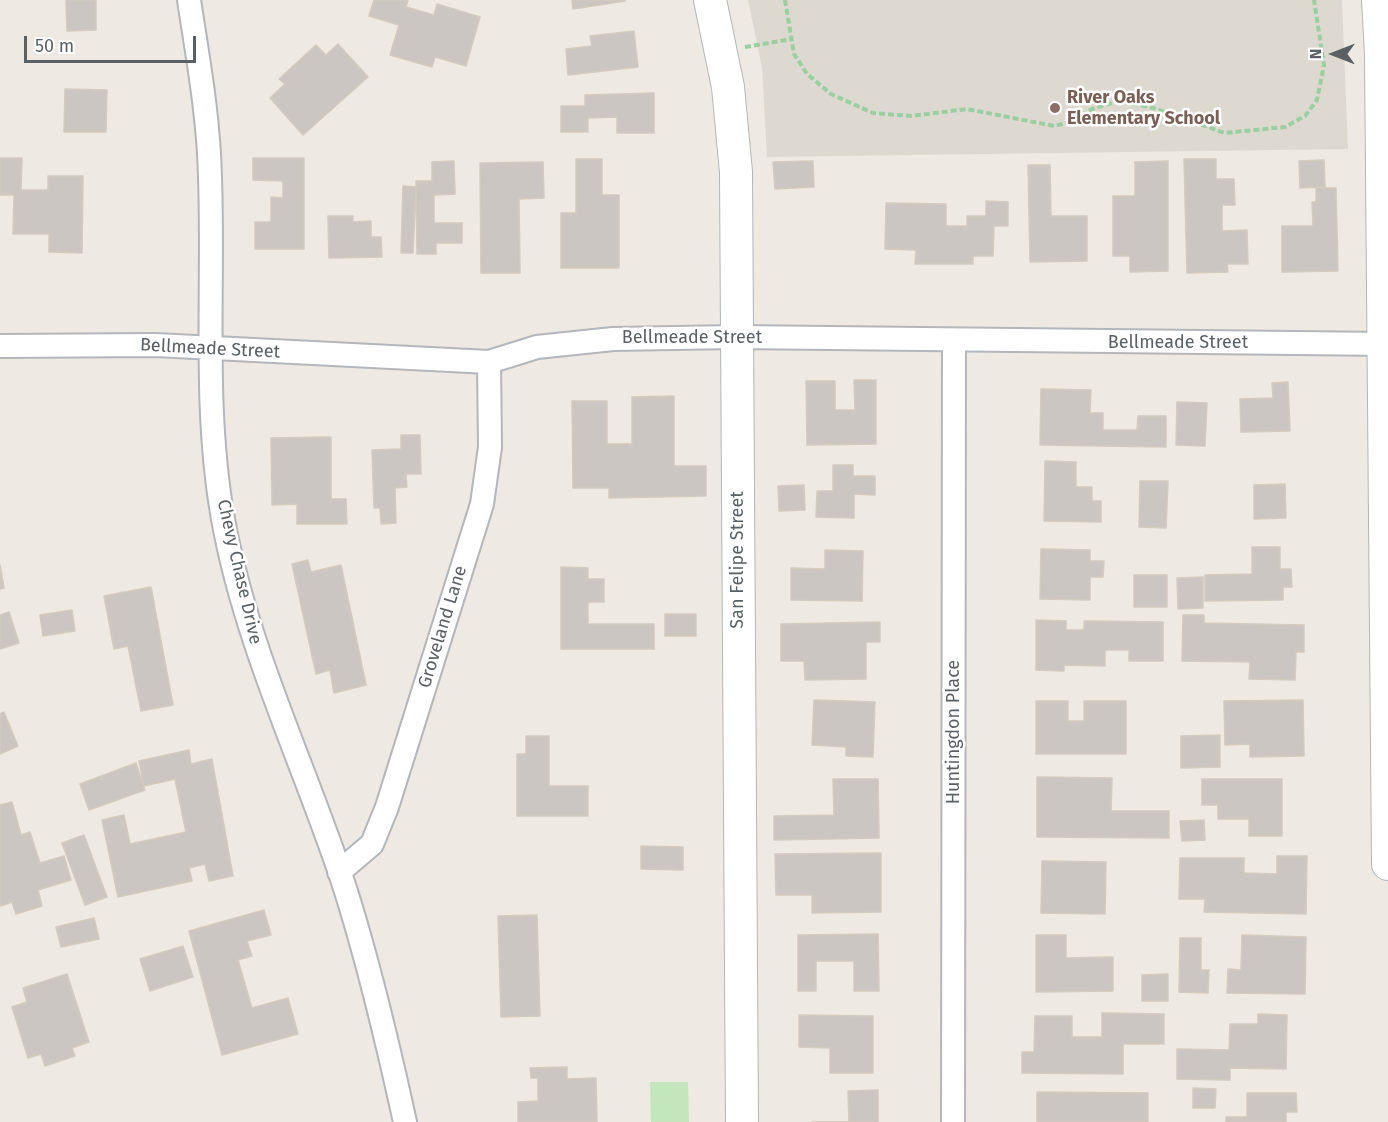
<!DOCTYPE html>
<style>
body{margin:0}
#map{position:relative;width:1388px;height:1122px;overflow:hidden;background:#eee9e2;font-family:"Fira Sans",sans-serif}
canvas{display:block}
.north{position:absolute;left:1304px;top:24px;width:60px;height:60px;-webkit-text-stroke:4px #fff;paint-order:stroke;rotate:270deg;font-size:16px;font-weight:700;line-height:24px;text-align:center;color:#5a6063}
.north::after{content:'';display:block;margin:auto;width:21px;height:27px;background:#5a6063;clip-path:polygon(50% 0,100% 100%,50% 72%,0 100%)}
.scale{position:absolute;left:24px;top:36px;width:172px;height:27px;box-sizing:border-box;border:3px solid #5a6063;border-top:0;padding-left:8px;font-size:18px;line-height:21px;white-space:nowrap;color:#5a6063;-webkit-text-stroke:4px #fff;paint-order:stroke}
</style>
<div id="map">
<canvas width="1388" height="1122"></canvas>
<div class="north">N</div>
<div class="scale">50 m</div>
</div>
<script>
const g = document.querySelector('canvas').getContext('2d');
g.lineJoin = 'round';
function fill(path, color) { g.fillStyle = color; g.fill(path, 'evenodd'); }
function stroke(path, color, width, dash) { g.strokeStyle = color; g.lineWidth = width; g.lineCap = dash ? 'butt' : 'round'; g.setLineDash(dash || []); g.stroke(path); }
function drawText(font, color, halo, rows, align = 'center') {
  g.font = font + ' "Fira Sans",sans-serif'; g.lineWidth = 5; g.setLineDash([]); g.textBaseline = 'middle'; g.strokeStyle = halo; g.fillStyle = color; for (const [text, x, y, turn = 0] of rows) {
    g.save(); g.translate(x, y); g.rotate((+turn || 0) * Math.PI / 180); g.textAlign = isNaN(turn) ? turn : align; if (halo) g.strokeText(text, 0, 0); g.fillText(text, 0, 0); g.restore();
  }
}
const education = new Path2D(`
 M748 0H1342L1348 149 767 157 762 68Z`);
const green = new Path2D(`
 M650 1082H688L689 1122H651Z`);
const building = new Path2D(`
 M66 0H96V30L67 31Z
 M374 0H408L406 7 434 15 437 4 480 17 466 66 435 57 432 67 390 55 399 25 369 16Z
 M572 0H625V1L573 9Z
 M634 31 638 67 568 75 566 49 592 46 590 36Z
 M338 44 368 77 303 135 270 98 285 84 279 79 316 45 326 55Z
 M65 89 107 90 106 132H64Z
 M654 93V133H617V117L588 118V132H561V106H585V95Z
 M0 158H22L21 190H48V176H83L82 253 49 252V234H13L14 195H0Z
 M253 158H304V249H255V222H271V197L283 198V181L253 180Z
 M576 159H602V195H619V268H561V213H576Z
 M1184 159H1216V179H1234L1235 205H1222V231L1247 230 1248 264H1227L1228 272 1187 273Z
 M1324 160 1325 187 1300 188 1299 161Z
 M454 161 455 194 434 195V223H462V243H436V254H417L416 181H432V162Z
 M813 161 814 187 775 189 773 162Z
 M1168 161V271L1130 272V256H1113V196H1135V162Z
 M543 162 544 198 519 199 520 273H481L480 163Z
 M1028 165H1050L1051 216H1087V261L1030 262Z
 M403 186 416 187 413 253H401Z
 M1316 188H1336L1338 271 1282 272V226H1313L1312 202H1316Z
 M986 201 1008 202V226H994L993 256H973V264H915L916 250 885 249 886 203 946 204V226H967V216H986Z
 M328 216H353V222L371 221V237H381L382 257 329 258Z
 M854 380H876V444L807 445 806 381H835V410H855Z
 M1288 382 1290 431 1241 432 1240 399 1273 398 1272 383Z
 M1041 389 1091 390 1090 413H1103V430H1137L1138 416H1166V447L1040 445Z
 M674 396V466H706V496L609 498V488H573L572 401H607V444H632V397Z
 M1177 402 1207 403 1205 446 1176 445Z
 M401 435H420L421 474H406L407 487 395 488 396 523 381 524 380 508H374L372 450 401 449Z
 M331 437V499H346L347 524H297V504L272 505 271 438Z
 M1045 461 1076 462V487H1092V501H1101V522L1044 521Z
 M833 465H853V476H875V495L854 494V518L816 517 817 491H833Z
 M1140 481H1168L1166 528 1139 527Z
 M1285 484 1286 518 1254 519V485Z
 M804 485 805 510 779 511 778 486Z
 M1252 547H1280V569H1291L1292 587H1283V600L1205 601V575L1252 574Z
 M1041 549 1090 550V561H1104L1103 577H1090V600L1040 599Z
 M825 550 863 551 862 601 791 600V568L825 569Z
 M308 560 311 572 341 565 366 685 334 693 330 670 316 674 292 564Z
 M0 565 4 588 0 589Z
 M561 567 588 568V579H604V602H588V624H654V649H561Z
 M1134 575H1167V607H1134Z
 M1203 577V608L1178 609 1177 578Z
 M151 587 173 705 141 711 128 646 114 649 104 596Z
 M72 610 75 631 43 636 40 615Z
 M9 612 19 643 0 649V615Z
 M665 614H696V636H665Z
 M1183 615H1204V623L1304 625V652H1296L1295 680 1249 679 1250 662 1182 661Z
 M1036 620 1066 621V630H1084V621L1163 622V661H1129V650H1105V666L1064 665V671L1036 670Z
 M880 622V642H866V679L805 680 804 661H781V624Z
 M814 700 875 702 873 757 846 756V747L812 745Z
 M1303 700 1304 756 1250 757V744L1225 745 1224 701Z
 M1036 701H1068V721H1084V701H1126V754H1036Z
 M4 712 18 746 0 754V714Z
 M1220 735V767L1181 768V736Z
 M526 736H549V786H588V816H517V754H526Z
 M189 750 191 764 212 759 233 876 209 881 205 864 189 868 192 881 118 897 102 820 124 815 130 844 186 832 175 779 144 786 139 761Z
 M136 763 145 790 89 810 80 784Z
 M1037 777 1112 778 1111 811H1169V838L1037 837Z
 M833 779H878L879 838 774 840V816L834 815Z
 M1202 779H1282V836H1249V819H1218V805H1202Z
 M12 802 21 835 30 832 40 863 64 856 71 880 38 890 42 906 16 914 12 902 1 906 0 904V805Z
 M1204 820 1205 840 1182 841 1180 821Z
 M84 835 107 897 85 905 62 843Z
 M641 846 683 847V870L641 869Z
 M881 853V912L812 913V895H776L775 854Z
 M1277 856H1307L1306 914 1204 912 1205 899H1179L1180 858H1244V873L1277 874Z
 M1042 861 1106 862 1105 914 1041 913Z
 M264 910 271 935 247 941 252 956 238 960 252 1008 288 998 298 1034 222 1055 189 931Z
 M537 915 540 1016 501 1017 498 916Z
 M94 918 99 939 61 947 56 927Z
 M878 934 879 991H854V961H816V991H798V935Z
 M1036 935H1066V958L1113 957V991L1036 992Z
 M1242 935 1306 937 1305 994 1227 993 1228 969 1241 970Z
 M1180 938H1201V970H1209L1208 993 1179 992Z
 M183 946 193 977 150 991 140 959Z
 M67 974 89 1042 72 1048 75 1056 45 1066 41 1054 28 1058 12 1007 27 1002 23 988Z
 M1168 974V1001H1142V975Z
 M1102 1013 1164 1014V1044H1123V1074L1022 1073V1052H1034L1035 1016H1072V1037H1102Z
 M1258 1014 1287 1015 1286 1069 1230 1068V1080L1177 1079V1049L1229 1050 1230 1024H1258Z
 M799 1015 873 1016V1073H830V1048L799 1047Z
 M567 1067V1079L596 1078 597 1122H518V1102L538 1101V1078H531L530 1068Z
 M1193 1088 1216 1089 1215 1108H1193Z
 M878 1090V1122H812H849L848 1091Z
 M1037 1092 1148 1093V1122H1037Z
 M1247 1093H1296L1297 1112H1286V1122H1226V1117H1247Z`);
const path = new Path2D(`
 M785 0 794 54 807 74 831 94 873 113 911 116 967 109 1054 126 1071 122 1092 109 1119 101 1150 107 1225 133 1285 127 1305 116 1317 100 1324 65 1314 0
 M745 47 792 39`);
const street = new Path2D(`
 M189 0C198 59 209 119 210 178 214 292 203 406 223 519 245 641 299 753 339 870 366 950 387 1040 405 1122
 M0 346 156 345 489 362 537 347 613 339 736 337 1388 344
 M339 872 372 844 387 807 482 504 490 447 489 362
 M953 1122 954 341`);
const secondary = new Path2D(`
 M710 0 728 87 736 172 742 1122
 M1378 0 1381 54 1388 864`);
const markers = [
 [1055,108,6,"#8d6e63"]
];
const educationNames = [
 ["River Oaks",1067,98],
 ["Elementary School",1067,119]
];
const streetNames = [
 ["Bellmeade Street",692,338],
 ["Bellmeade Street",1178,343],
 ["Bellmeade Street",210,349,3],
 ["San Felipe Street",738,560,-90],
 ["Chevy Chase Drive",239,572,77],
 ["Groveland Lane",443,627,-73],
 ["Huntingdon Place",954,732,-90]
];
fill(education, '#ded9d0');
fill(green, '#c4e6bd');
fill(building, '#cbc6c1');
stroke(building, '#d3cac0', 1.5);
stroke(street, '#b3b6ba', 26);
stroke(secondary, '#b1b7ba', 34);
stroke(path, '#9acfa1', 4, [6, 3]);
stroke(street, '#fff', 22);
stroke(secondary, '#fff', 32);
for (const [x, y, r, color] of markers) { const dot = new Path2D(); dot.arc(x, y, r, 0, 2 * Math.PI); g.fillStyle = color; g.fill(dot); stroke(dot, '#fff', 2); }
drawText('bold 18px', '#785e54', '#fff', educationNames, 'left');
drawText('18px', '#5a6063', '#fff', streetNames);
</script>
